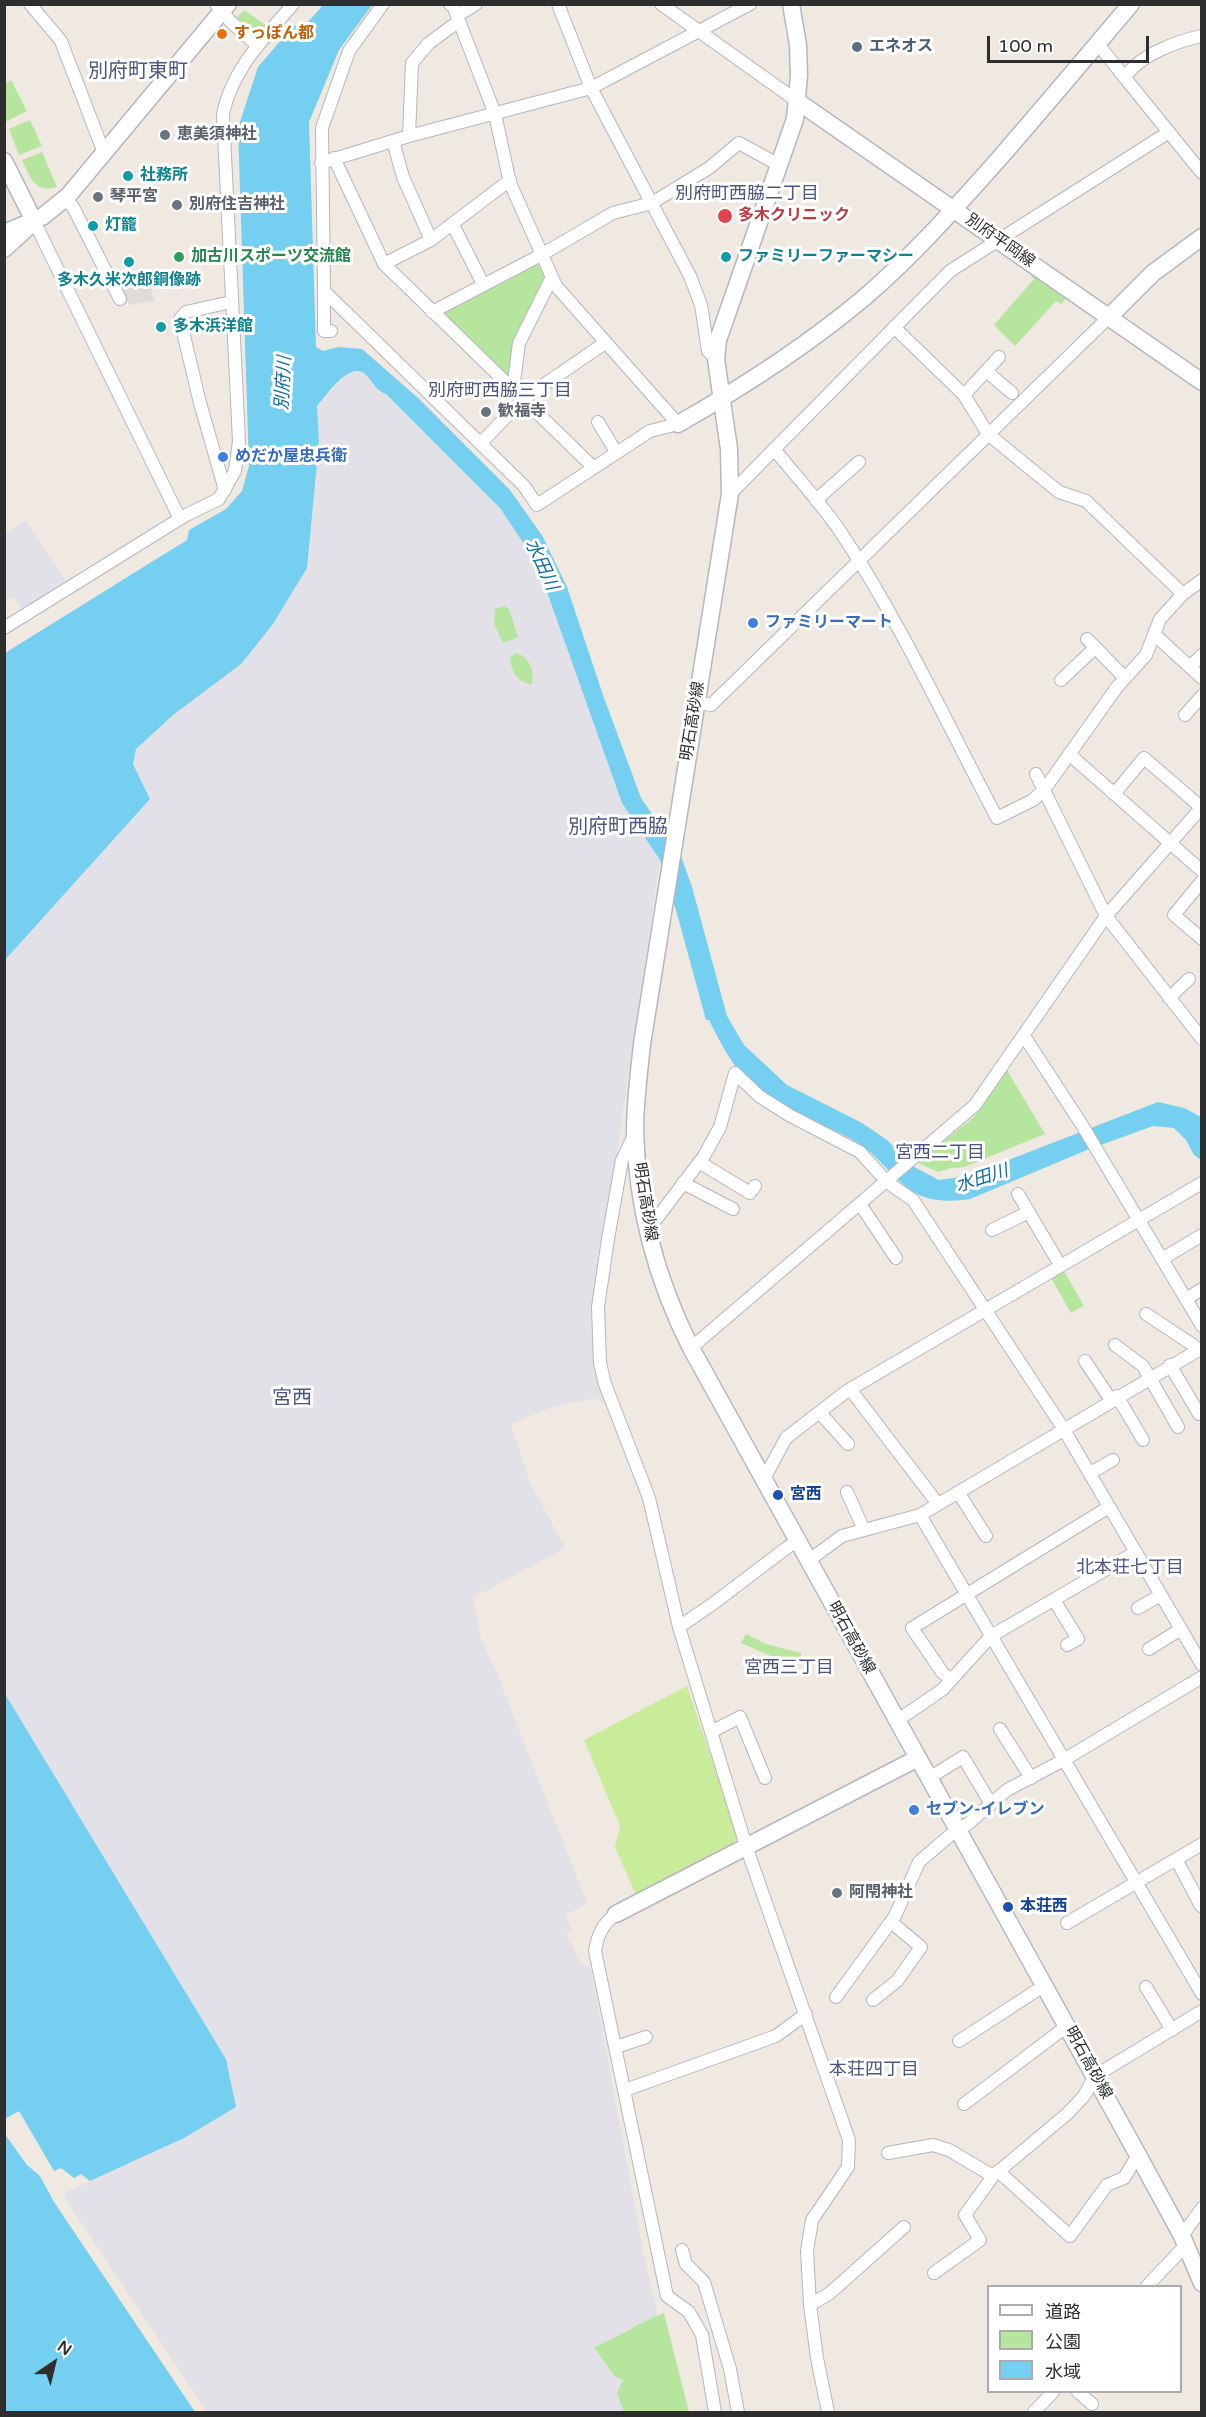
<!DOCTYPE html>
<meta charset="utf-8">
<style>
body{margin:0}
#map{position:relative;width:1206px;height:2417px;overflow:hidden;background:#efe9e1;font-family:"Varela Round","Noto Sans JP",sans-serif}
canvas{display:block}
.frame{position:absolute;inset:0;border:6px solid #2e2e2e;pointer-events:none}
.legend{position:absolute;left:987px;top:2285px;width:195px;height:108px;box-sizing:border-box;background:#fff;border:2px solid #ababab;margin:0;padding:8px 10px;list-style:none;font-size:18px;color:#2e2e2e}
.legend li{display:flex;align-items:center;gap:12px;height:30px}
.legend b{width:30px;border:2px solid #ababab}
.north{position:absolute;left:24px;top:2333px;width:60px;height:60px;-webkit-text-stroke:4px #fff;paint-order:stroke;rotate:35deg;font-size:16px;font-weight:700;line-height:24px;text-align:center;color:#2e2e2e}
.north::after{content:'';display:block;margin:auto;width:21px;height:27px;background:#2e2e2e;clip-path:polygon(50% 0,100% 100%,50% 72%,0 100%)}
.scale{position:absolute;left:987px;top:36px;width:162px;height:27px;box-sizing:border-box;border:3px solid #2e2e2e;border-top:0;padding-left:8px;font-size:18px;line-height:21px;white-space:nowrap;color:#2e2e2e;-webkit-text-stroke:4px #fff;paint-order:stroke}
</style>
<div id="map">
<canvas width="1206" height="2417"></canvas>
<div class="frame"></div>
<ul class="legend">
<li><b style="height:8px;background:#fff"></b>道路</li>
<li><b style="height:16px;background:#b6e59e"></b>公園</li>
<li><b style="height:16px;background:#75cff0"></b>水域</li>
</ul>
<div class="north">N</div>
<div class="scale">100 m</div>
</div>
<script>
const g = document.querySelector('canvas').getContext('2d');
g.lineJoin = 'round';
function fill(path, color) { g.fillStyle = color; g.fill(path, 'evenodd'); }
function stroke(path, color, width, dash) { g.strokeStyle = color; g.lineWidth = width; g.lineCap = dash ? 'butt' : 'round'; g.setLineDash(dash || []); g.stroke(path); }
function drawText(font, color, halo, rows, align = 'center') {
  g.font = font + ' "Varela Round","Noto Sans JP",sans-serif'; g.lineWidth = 6; g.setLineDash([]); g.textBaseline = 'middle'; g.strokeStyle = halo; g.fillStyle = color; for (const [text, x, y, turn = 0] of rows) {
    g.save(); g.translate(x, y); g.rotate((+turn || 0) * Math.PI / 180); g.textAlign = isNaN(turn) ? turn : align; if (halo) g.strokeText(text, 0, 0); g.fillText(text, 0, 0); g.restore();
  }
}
const industrial = new Path2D(`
 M354 370 364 373 379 392 385 394 477 484 500 508 530 553 547 592 622 803 660 860 594 1309 609 1406 595 1398 552 1407 511 1424 529 1480 565 1548 473 1598 481 1639 494 1666 587 1903 565 1916 572 1931 566 1934 580 1963 591 1968 644 2256 681 2412H207L65 2198 66 2192 184 2138 236 2107 226 2059 5 1694V960L150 799 133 764 136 749 173 715 314 478 319 441 317 406 346 374Z
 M26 521 66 581 22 611 14 597 5 601 4 534Z`);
const green = new Path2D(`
 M244 10 267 26 259 34 253 33 237 17Z
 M11 80 27 111 5 122V84Z
 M30 120 42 146 19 155 9 129Z
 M42 152 57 187C35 194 30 177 22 160Z
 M1022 264 1069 295 1061 304 1056 301 1015 346 994 325 1034 279Z
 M536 265 542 267 548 281 511 381 443 315 446 309Z
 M504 606 509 609 518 637 503 643 494 624 495 609Z
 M516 653C529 656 535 671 532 684 517 683 511 671 510 657Z
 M1007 1070 1045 1134 964 1167 951 1168 938 1172 918 1163 922 1158 974 1117Z
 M1063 1269 1084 1306 1071 1313 1050 1276Z
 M746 1634 766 1644 801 1653V1664L771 1656 741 1643Z
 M664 2313 689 2412H624L617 2393 623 2380 615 2377 594 2347C619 2337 640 2322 664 2313Z`);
const pitch = new Path2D(`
 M687 1686 738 1837 733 1844 636 1895 615 1847 620 1826 584 1740Z`);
const plaza = new Path2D(`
 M147 272 154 301 129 305 118 279Z`);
const water = new Path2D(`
 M323 5H372L339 50 309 122 316 347 323 351 338 347 362 349 417 397 510 490 543 537 567 587 603 695 641 798 681 856 692 887 727 1016 744 1045 787 1085 862 1123 887 1140 916 1168 939 1180 967 1176 1158 1102 1184 1108 1201 1117V1160L1194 1155 1186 1140 1174 1128 1153 1126 1087 1150 970 1199C955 1201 939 1202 924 1197 900 1188 884 1162 864 1147 830 1123 782 1116 752 1085 732 1066 721 1044 709 1020H706L676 910 660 860 622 803 547 592 530 553 500 508 386 394C375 391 373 381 365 374 349 361 327 395 317 406L319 441 307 568 273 624 241 664 173 715 136 749 133 764 150 799 5 960V653L187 540 189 530 226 509 242 491 249 466 238 128 258 67 294 25 302 29Z
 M5 1694 226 2059 236 2107 184 2138 90 2181 81 2174 74 2178 61 2168 54 2171 19 2111 5 2119Z
 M4 2133 27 2165 40 2176 54 2202 195 2412H5Z`);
const street = new Path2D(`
 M30 4 61 41 104 153
 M216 4 231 22 258 46
 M383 4 349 51 322 128 324 291 524 486 537 505 650 431 678 424 556 286 510 183 495 114 454 8 450 4
 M558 4 591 88 690 276 701 305 708 351 716 359
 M661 4 797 101
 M457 16 476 4
 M1202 36C1177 41 1137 56 1125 78L1202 173
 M1098 44 1125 78
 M409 136 412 63 429 43 459 21
 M393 141 403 177 431 240
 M334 158 384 264 593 467
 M321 163 409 136 591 88 750 4
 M65 199 73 207 120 299
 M34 221 180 519
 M453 225 483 284
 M384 264 431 240 510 180
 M324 291V331H331
 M432 312 541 255 613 213 652 203 709 168 739 143 779 165
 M894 327 964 395 988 434 1059 492 1086 501 1183 594
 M986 371 1012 393
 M513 390 519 343 552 277
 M964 395 999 357
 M598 422 616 452
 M481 443 523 399 605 343
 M774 449C796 476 820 502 840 531 900 621 946 722 997 818L1033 800 1044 790 1117 687 1146 655 1160 619 1183 594 1202 580
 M225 490 200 403 180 319 186 312 231 302
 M730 494 950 271 1169 132
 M816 500 859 462
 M4 628 186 515 219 499 235 471 239 441 223 114C232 69 264 39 293 4
 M1155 635 1202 678
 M1087 639 1125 678
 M1190 667 1202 655
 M1061 680 1095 648
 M696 702 711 705 1109 317
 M1185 715 1202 696
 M1069 754 1202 871
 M1036 774 1106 916 1202 1039
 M1114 794 1144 758 1202 808
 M1202 881 1174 915 1202 939
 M1169 998 1189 979
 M1024 1036 1082 1125 1202 1326
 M635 1133 622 1160 608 1239 598 1307 600 1363 605 1384 649 1498 679 1627 746 1846 849 2140 848 2167 812 2220 807 2251 810 2305 817 2358 828 2412
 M699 1162 750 1193 755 1186
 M683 1183 733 1209
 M1018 1194 1060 1265
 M860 1204 896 1258
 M648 1230 704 1156 720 1127 735 1073 759 1096 789 1115 860 1152 887 1182 913 1200 1063 1428 1202 1665
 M992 1230 1029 1212
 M1162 1259 1202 1235
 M1186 1299 1202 1289
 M1146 1314 1193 1345 1196 1351
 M1115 1345 1143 1366 1178 1427
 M691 1348 975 1105 1106 916 1202 807
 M1085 1361 1111 1400
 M1170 1365 1199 1414
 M850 1389 938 1504
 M1117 1396 1143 1440
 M820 1413 848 1444
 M1090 1473 1113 1460
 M764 1479 786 1438 847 1391 1202 1183
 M847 1492 864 1530
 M958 1492 986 1536
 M920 1515 1202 1994
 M808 1561 842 1536 920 1515 1202 1348
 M1054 1600 1078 1639 1067 1645
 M1138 1608 1161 1595
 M679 1627 714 1603 797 1540
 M1149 1649 1181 1629
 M951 1680 942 1672 912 1628 1109 1507
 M898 1720 942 1690 991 1636 1136 1552
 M1000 1729 1031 1778
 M711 1732 740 1717 765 1778
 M929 1778 963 1757 991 1804
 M1176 1859 1201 1906
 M616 1914C602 1925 598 1934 595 1951L667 2296 689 2312 702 2335 715 2412
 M1067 1923 1202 1844
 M1146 1987 1172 2030
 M836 1997 895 1916 919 1862 941 1843 954 1832 969 1823 1007 1790 1062 1761 1202 1677
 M873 2000 897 1981 921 1947 891 1922
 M959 2041 1045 1985
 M616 2047 646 2037
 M625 2090 776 2036 806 2014
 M964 2104 1067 2026
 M888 2153 933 2145 949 2150 993 2176
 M998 2171 1070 2236 1107 2185 1124 2178 1138 2155
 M1182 2236 1202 2208
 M682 2250 686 2264 704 2282 730 2369 738 2412
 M934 2273 980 2240 965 2215 993 2176 1067 2114 1084 2096 1095 2076 1202 2011
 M1147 2286 1186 2245
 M810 2305 830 2293 904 2227
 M1078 2392 1092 2404
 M1034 2412 1053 2392`);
const secondary = new Path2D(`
 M791 4 798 45 799 75 795 119 718 340 716 359 729 449 730 494 642 1044C639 1073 635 1102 635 1131 637 1207 657 1281 691 1348L1138 2155 1182 2236 1202 2283
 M797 101 1202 382
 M4 161 34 221
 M4 233 42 217 68 196 228 4
 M4 249 27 228
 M1109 317 1153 273 1202 237
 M678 424C743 387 808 345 865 297 914 255 956 207 998 160 1043 108 1087 56 1131 4
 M616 1914 918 1758`);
const markers = [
 [222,34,6,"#e8710a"],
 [857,47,6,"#5c6f8a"],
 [165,135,6,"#6b7280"],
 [128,176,6,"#0f9aa8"],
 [98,197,6,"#6b7280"],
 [177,205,6,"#6b7280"],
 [725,216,8,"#e0444e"],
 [93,226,6,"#0f9aa8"],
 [179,257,6,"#2e9e5b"],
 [726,257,6,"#0f9aa8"],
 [129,262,6,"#0f9aa8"],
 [161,327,6,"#0f9aa8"],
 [486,412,6,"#6b7280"],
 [223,457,6,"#3f7fe0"],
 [753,623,6,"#3f7fe0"],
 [778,1495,6,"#1a4fb4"],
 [914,1810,6,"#3f7fe0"],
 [837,1893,6,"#6b7280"],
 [1008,1907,6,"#1a4fb4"]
];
const foodNames = [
 ["すっぽん都",234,34]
];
const serviceNames = [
 ["エネオス",869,47]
];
const worshipNames = [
 ["恵美須神社",177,135],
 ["琴平宮",110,197],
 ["別府住吉神社",189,205],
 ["歓福寺",498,412],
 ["阿閇神社",849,1893]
];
const cultureNames = [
 ["社務所",140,176],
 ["灯籠",105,226],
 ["ファミリーファーマシー",738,257],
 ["多木久米次郎銅像跡",129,281,"center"],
 ["多木浜洋館",173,327]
];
const healthNames = [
 ["多木クリニック",738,216]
];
const streetNames = [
 ["別府平岡線",1000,241,35],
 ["明石高砂線",693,721,-81],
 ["明石高砂線",645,1202,81],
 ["明石高砂線",851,1638,61],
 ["明石高砂線",1088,2063,61]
];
const leisureNames = [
 ["加古川スポーツ交流館",191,257]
];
const shopNames = [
 ["めだか屋忠兵衛",235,457],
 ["ファミリーマート",765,623],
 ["セブン-イレブン",926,1810]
];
const transitNames = [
 ["宮西",790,1495],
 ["本荘西",1020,1907]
];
const neighbourhoodNames = [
 ["別府町西脇二丁目",747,194],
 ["別府町西脇三丁目",500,391],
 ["宮西二丁目",940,1153],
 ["北本荘七丁目",1130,1568],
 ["宮西三丁目",789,1668],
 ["本荘四丁目",874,2070]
];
const waterNames = [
 ["別府川",284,383,-87],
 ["水田川",541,565,65],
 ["水田川",982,1179,-18]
];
const quarterNames = [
 ["別府町東町",138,72],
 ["別府町西脇",618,828],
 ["宮西",292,1399]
];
fill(industrial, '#e3e1e8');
fill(green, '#b6e59e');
fill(pitch, '#c9ec9a');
fill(plaza, '#dfdcd8');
fill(water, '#75cff0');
stroke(street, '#b4b7c1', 14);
stroke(secondary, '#b4b7c1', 19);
stroke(street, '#fff', 12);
stroke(secondary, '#fff', 16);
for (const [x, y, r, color] of markers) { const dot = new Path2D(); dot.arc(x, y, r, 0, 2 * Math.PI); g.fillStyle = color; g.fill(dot); stroke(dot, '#fff', 2); }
drawText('bold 16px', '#c56008', '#fff', foodNames, 'left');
drawText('bold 16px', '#4e5e75', '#fff', serviceNames, 'left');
drawText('bold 16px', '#5b616d', '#fff', worshipNames, 'left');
drawText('bold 16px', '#0d838f', '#fff', cultureNames, 'left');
drawText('bold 16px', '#be3a42', '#fff', healthNames, 'left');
drawText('16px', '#2e2e2e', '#fff', streetNames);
drawText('bold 16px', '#27864d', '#fff', leisureNames, 'left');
drawText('bold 16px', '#366cbe', '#fff', shopNames, 'left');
drawText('bold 16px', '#164399', '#fff', transitNames, 'left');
drawText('18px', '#4d5680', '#fff', neighbourhoodNames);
drawText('italic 18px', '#0d6fa3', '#fff', waterNames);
drawText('20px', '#4d5680', '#fff', quarterNames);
</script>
